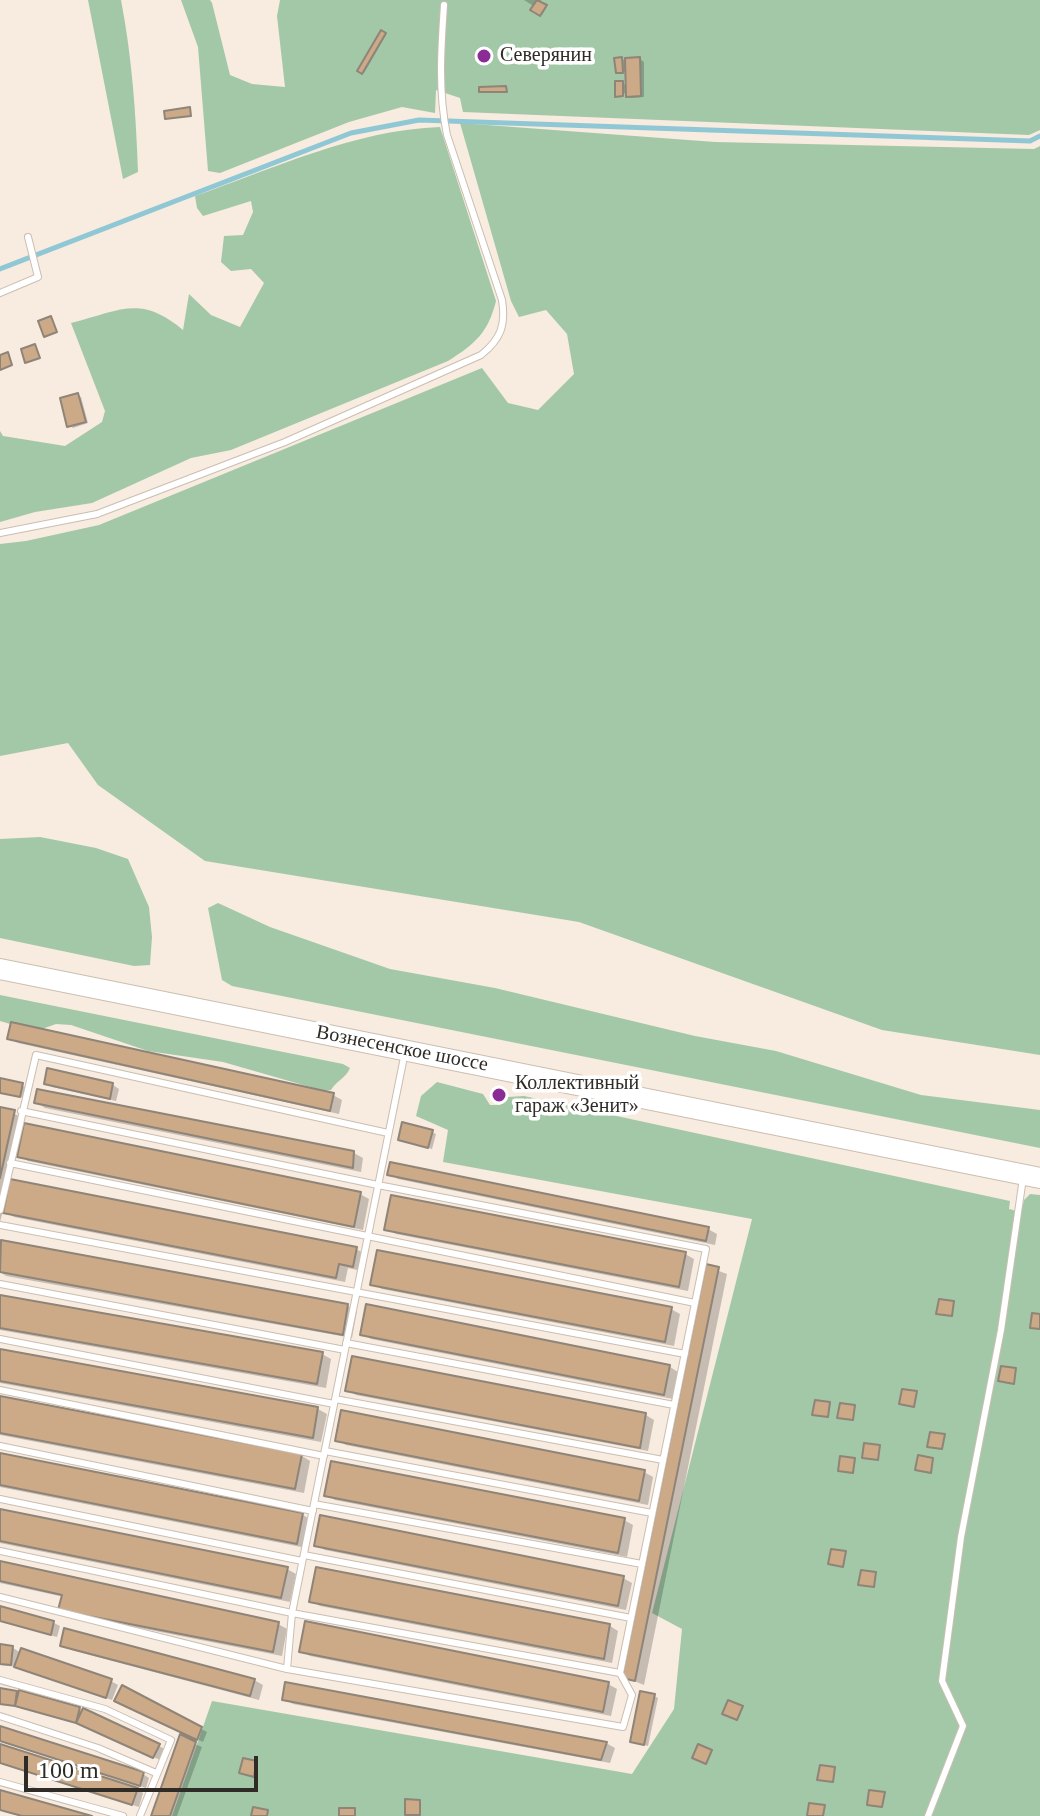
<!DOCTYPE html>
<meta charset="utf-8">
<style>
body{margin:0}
#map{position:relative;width:1040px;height:1816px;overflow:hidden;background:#f8ebdf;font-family:Georgia,serif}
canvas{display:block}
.scale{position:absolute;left:24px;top:1756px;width:234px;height:36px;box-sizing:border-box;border:4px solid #2f2b26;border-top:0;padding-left:10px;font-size:24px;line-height:28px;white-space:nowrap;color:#2f2b26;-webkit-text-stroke:6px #fff;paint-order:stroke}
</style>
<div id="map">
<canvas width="1040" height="1816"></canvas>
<div class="scale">100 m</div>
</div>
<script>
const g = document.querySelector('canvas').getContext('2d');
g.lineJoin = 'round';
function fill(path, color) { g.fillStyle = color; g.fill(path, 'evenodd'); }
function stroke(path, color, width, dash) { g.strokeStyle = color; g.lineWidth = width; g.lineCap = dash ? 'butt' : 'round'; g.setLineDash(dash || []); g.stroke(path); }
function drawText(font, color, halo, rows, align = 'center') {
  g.font = font + ' Georgia,serif'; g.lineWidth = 7; g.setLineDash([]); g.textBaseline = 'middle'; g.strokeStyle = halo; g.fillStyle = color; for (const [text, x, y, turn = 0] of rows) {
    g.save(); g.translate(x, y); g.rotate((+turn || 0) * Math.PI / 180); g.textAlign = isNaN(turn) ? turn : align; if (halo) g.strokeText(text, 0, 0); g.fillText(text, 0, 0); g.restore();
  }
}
const green = new Path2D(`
 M88 0H121C132 57 136 114 138 172L123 179Z
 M181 0H210L212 3 230 75 252 84 285 87 277 16 280 0H1040V130L1029 135 463 112 460 98 436 90 435 113 402 107 349 122 220 173 208 171 198 47Z
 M460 123 715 142 1034 149 1040 146V1055L882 1030 579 922 205 861 98 785 68 743 0 756V544L26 541 99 525 482 368 508 403 538 410 574 374 567 334 546 310 519 317 511 301Z
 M440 127 496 301C488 333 475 344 448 361L231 450 191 458 92 503 35 512 0 522V431L3 436 65 446 102 422 105 411 71 323C120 311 140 294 183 330L189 294 211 315 240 327 264 283 251 269 231 271 221 262 224 236 243 235 253 212 251 201 203 216 197 208 195 196C275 168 355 130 440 127Z
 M40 837 96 848 128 859 149 907 152 937 150 965 134 966 0 938V839Z
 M218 903 270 927 390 969 495 988 695 1036 776 1051 921 1095 1040 1110V1148L232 986 222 980 208 908Z
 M0 995 343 1064 350 1068C346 1078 336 1081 331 1090L324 1091 223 1062 148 1051 71 1025 56 1024 42 1029H27L0 1021Z
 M437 1082 483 1094 490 1105H500L508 1097 524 1096 1010 1201 1009 1209 1021 1212 1024 1200 1030 1194 1040 1195V1816H172L212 1701 632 1774 674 1709 682 1629 652 1613 752 1219 443 1162 448 1130 416 1116 421 1096Z`);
const shadow = new Path2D(`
 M524 0H541L539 3 546 8 542 15 533 9 535 7Z
 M382 33 386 35 364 73 360 71Z
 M622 59 627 62 640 59 644 62V97L631 98 624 93V96H619L622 83 627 86V72L619 73Z
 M78 395 81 397 88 423 73 428 69 425Z
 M9 1038 333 1095 342 1100 339 1114 18 1043Z
 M49 1070 113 1085 119 1089 116 1101 52 1087 46 1083Z
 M0 1081 26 1087 24 1098 0 1093Z
 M36 1102 354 1153 363 1158 361 1172 45 1108Z
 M0 1109 23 1117 9 1181 356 1249 365 1254 362 1271 348 1268 345 1282 14 1217 3 1211 0 1222Z
 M432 1132 436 1134 432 1149 404 1141Z
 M19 1156 360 1194 369 1199 363 1230 28 1161Z
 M389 1174 708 1229 717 1234 715 1245 398 1179Z
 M387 1229 685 1254 694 1259 688 1291 396 1234Z
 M2 1243 348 1306 357 1311 352 1338 6 1276 0 1272Z
 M708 1267 727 1274 644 1685 624 1677Z
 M373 1284 671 1309 680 1314 674 1346 382 1289Z
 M0 1297 322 1354 331 1359 326 1388 0 1330Z
 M362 1334 670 1367 678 1372 673 1399 371 1339Z
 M0 1351 318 1409 327 1414 321 1442 0 1383Z
 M347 1390 646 1415 654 1420 648 1451 356 1395Z
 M0 1398 302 1456 310 1461 304 1493 0 1435Z
 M337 1440 644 1472 653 1477 648 1505 346 1445Z
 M0 1455 303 1515 311 1520 306 1548 0 1487Z
 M326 1495 624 1520 633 1525 627 1557 335 1500Z
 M0 1511 287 1569 296 1574 290 1602 0 1543Z
 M316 1545 623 1578 632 1583 626 1610 325 1550Z
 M0 1563 278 1624 287 1629 282 1656 69 1614 64 1597 0 1583Z
 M311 1601 610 1626 618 1631 612 1663 320 1606Z
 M0 1608 54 1623 60 1626 57 1637 0 1621Z
 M62 1645 254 1680 263 1685 259 1700 71 1650Z
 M0 1646 13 1648 21 1653 22 1651 111 1681 118 1685 112 1700 17 1667 0 1665Z
 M301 1651 608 1684 617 1689 611 1716 310 1656Z
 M122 1688 207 1732 203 1742 122 1703Z
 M0 1690 80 1709 165 1749 160 1760 82 1724 21 1707 0 1705Z
 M654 1696 658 1698 648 1746 636 1743Z
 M284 1699 606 1743 615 1748 610 1763 293 1704Z
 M0 1728 143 1774 149 1778 146 1788 2 1742Z
 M195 1744 202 1747 177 1816H153Z
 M0 1746 129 1785 143 1793 139 1807 0 1763Z`);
const stream = new Path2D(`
 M0 269 351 133 419 120 1030 141 1040 136`);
const building = new Path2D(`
 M537 0 547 5 540 16 530 10Z
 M381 30 386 33 362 74 357 71Z
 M622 57 623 73H616L614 58Z
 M640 57 641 96 626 97 625 58Z
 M615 81H623V96L615 97Z
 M506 86 507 92H479V87Z
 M190 107 191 116 165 119 164 111Z
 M51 316 57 332 44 337 38 321Z
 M35 344 40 358 25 363 21 349Z
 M8 352 12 365 0 370V355Z
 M78 393 86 422 67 427 60 398Z
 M11 1022 334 1093 330 1111 7 1039Z
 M47 1068 113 1083 110 1099 44 1084Z
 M0 1078 23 1083 20 1097 0 1093Z
 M37 1089 354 1151 353 1168 34 1103Z
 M0 1107 15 1110 0 1178Z
 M402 1122 433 1130 428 1148 398 1140Z
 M24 1123 361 1192 354 1227 17 1157Z
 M390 1162 709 1227 706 1241 387 1175Z
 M10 1179 357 1247 353 1267 339 1264 336 1278 3 1213Z
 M391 1195 686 1252 679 1287 384 1230Z
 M1 1240 348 1304 343 1335 0 1272Z
 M377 1250 672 1307 665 1342 370 1285Z
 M706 1264 719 1267 635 1681 622 1678Z
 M0 1295 323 1352 317 1384 0 1328Z
 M939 1299 954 1301 952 1316 936 1314Z
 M366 1304 670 1365 664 1395 360 1335Z
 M1032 1313 1040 1314V1329L1030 1328Z
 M0 1349 318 1407 313 1438 0 1381Z
 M352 1356 646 1413 640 1448 345 1391Z
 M1001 1366 1016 1368 1014 1384 998 1381Z
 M902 1389 917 1391 914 1407 899 1404Z
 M0 1396 302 1454 295 1489 0 1433Z
 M815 1400 830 1402 828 1417 812 1415Z
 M840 1403 855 1405 853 1420 837 1418Z
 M341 1410 645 1470 639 1501 335 1441Z
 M930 1432 945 1434 942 1449 927 1447Z
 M864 1443 880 1445 878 1460 862 1458Z
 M0 1453 303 1513 297 1544 0 1485Z
 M918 1455 933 1458 931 1473 915 1470Z
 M840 1456 855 1458 853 1473 838 1471Z
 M331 1461 625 1518 618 1553 324 1496Z
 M0 1509 288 1567 281 1598 0 1541Z
 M320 1515 624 1576 618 1606 314 1546Z
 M831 1549 846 1551 843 1567 828 1564Z
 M0 1561 279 1622 273 1652 58 1610 62 1595 0 1581Z
 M316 1567 610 1624 604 1659 309 1602Z
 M861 1570 876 1572 874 1587 858 1585Z
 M0 1606 54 1621 51 1635 0 1621Z
 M305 1621 609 1682 603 1712 299 1652Z
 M64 1628 255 1679 250 1696 60 1646Z
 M0 1644 13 1646 11 1665 0 1664Z
 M21 1648 112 1679 106 1698 14 1667Z
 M285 1682 607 1742 601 1760 282 1700Z
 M122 1685 202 1727 197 1740 114 1701Z
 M0 1688 17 1691 15 1706 0 1704Z
 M19 1690 80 1707 76 1723 15 1706Z
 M640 1691 655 1694 644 1745 630 1742Z
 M728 1700 743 1706 737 1720 722 1714Z
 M83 1708 160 1744 153 1758 76 1723Z
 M0 1726 144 1772 140 1786 0 1741Z
 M180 1734 196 1742 170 1816H151Z
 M0 1744 138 1788 132 1805 0 1763Z
 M698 1744 712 1750 706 1764 692 1758Z
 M243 1758 257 1761 254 1777 239 1773Z
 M820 1765 835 1767 833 1782 817 1780Z
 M0 1790 92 1816H22L0 1810Z
 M869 1790 885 1792 882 1807 867 1805Z
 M405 1799 420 1800V1815H405Z
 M809 1803 825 1805 823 1816H807Z
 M253 1807 268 1810 267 1816H251Z
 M339 1808H355V1816H339Z`);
const service = new Path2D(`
 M0 293 38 277 28 237
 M0 533 97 514 285 442 481 355C501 339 506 325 502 300L447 135C438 91 441 49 444 5
 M10 1163 695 1303
 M0 1210 36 1055 388 1133
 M0 1225 685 1354
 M0 1284 345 1350
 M0 1339 334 1404
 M346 1343 674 1405
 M0 1390 324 1456
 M335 1399 663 1460
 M0 1446 313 1511
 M325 1451 652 1513
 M0 1499 302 1561
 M314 1504 642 1564
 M0 1551 292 1613 620 1673
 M304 1555 631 1618
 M0 1597 287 1669 623 1727 632 1695 620 1673 706 1249 378 1185 21 1111
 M287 1669 292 1613 405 1052
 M0 1680 105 1709 171 1740 140 1816
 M0 1716 98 1748 156 1773
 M0 1782 123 1816
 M928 1816 963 1726 942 1681 961 1537 1001 1330 1023 1178`);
const primary = new Path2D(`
 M0 969 1040 1178`);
const markers = [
 [484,56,8,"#8a2b96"],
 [499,1095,8,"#8a2b96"]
];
const poiNames = [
 ["Северянин",500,56],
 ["Коллективный",515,1084],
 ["гараж «Зенит»",515,1107]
];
const streetNames = [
 ["Вознесенское шоссе",402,1049,11]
];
fill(green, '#a3c8a8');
fill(shadow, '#0003');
stroke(stream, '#8fc8d4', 5);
fill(building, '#ca8');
stroke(building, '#8f8478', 2);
stroke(service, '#cabeb2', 8);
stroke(primary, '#cabeb2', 22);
stroke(service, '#fff', 6);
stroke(primary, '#fff', 20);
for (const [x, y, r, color] of markers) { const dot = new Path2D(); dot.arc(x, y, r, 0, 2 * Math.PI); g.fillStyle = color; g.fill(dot); stroke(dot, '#fff', 3); }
drawText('20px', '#2f2b26', '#fff', poiNames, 'left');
drawText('20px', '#2f2b26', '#fff', streetNames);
</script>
